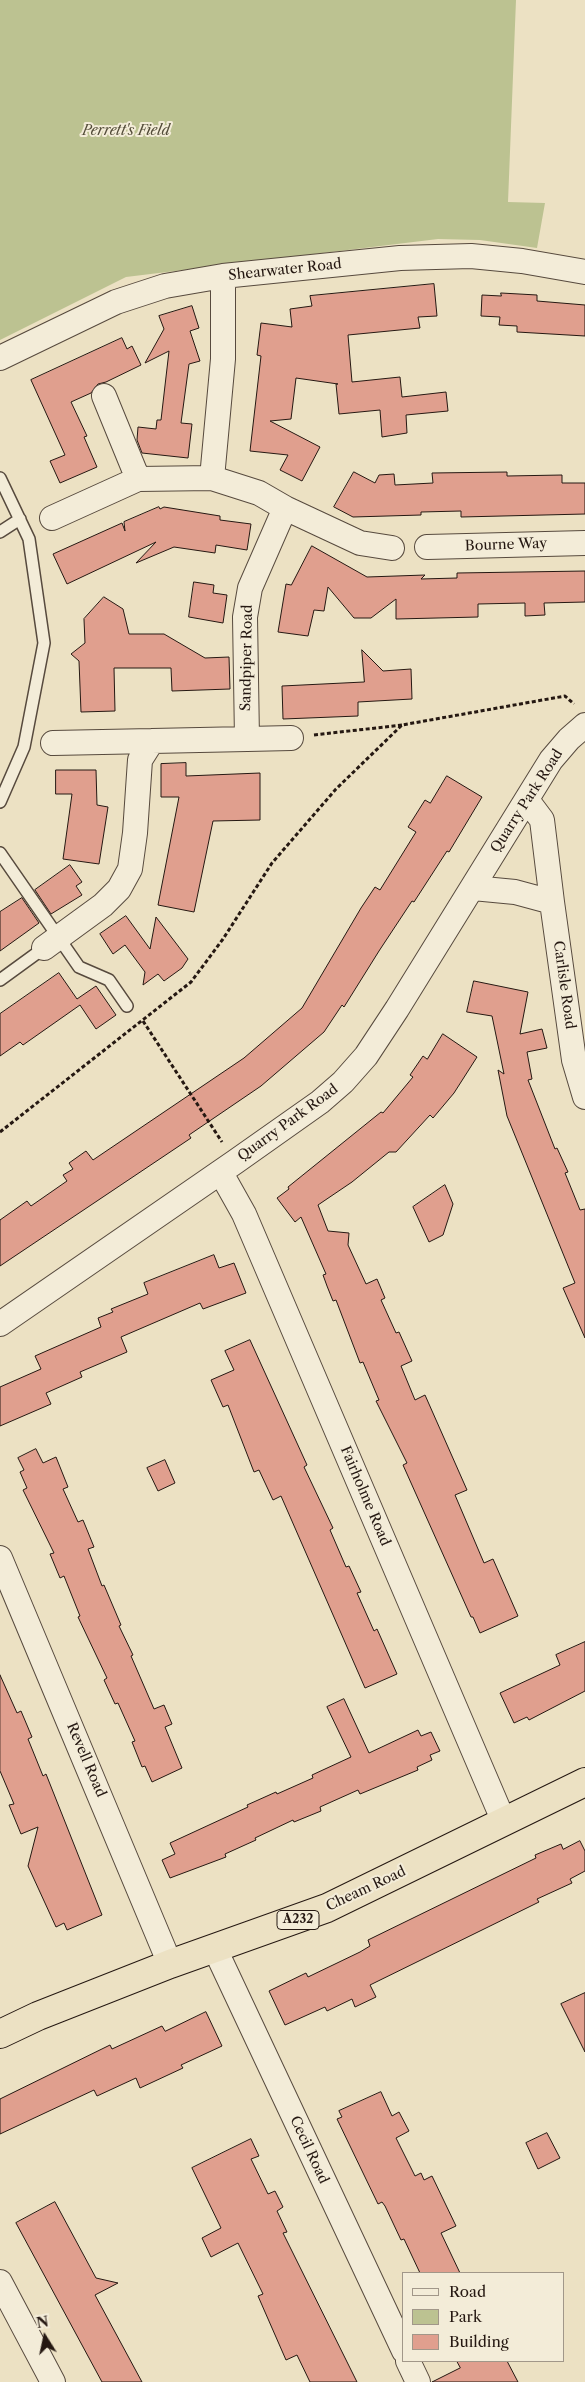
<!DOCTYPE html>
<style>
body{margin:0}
#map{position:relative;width:585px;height:2382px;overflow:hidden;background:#ece1c3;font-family:"Libre Caslon Text",serif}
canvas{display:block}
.legend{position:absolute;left:402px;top:2272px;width:162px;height:90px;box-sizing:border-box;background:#f3ecd8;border:1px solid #a19789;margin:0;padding:6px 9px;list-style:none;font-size:15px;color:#251812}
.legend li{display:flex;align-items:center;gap:10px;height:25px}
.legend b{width:25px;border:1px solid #a19789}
.north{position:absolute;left:20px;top:2312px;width:50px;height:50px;-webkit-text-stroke:4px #f3ecd8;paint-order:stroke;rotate:350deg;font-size:14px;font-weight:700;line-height:20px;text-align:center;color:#251812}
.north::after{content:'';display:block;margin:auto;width:18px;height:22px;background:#251812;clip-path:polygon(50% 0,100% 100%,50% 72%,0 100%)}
</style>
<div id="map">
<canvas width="585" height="2382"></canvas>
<ul class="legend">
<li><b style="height:6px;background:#f3ecd8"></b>Road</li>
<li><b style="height:14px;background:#bcc291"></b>Park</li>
<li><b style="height:14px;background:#e09f8e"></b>Building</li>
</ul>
<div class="north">N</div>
</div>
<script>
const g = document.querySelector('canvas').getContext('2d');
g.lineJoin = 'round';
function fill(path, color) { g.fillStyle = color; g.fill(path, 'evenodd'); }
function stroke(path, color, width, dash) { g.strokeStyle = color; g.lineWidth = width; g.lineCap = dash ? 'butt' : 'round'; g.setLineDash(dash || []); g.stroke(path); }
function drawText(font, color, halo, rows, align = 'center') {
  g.font = font + ' "Libre Caslon Text",serif'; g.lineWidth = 4; g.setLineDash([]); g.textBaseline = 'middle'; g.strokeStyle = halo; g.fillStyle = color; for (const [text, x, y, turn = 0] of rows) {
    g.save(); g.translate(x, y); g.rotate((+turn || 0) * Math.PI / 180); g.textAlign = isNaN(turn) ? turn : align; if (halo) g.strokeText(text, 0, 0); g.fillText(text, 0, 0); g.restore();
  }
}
const green = new Path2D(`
 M0 0H516L508 202 545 203 537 248 480 240 438 239 126 277 0 340Z`);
const building = new Path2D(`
 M434 284 437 316 418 317 420 328 348 335 352 382 400 377 402 397 446 392 448 411 406 415 407 433 382 437 380 410 339 414 336 384H338L296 378 291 419 270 421 320 447 302 481 280 470 288 455 250 451 261 356 257 355 261 323 292 327 290 309 312 306 310 296Z
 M501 293 537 295V301L585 305V336L517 332V326L499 325 500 317 481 316 482 295 501 296Z
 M192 306 199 328 190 331 200 361 189 364 181 423 192 424 188 458 142 453 137 440 138 427 156 429 157 420H161L169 351 145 363 164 329 159 316Z
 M122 338 127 349 132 346 141 365 106 382 98 384 91 393 71 402 87 436 84 437 97 467 60 483 50 461 65 455 31 380Z
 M354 472 375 483 379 475 394 474 395 485 433 483 432 473 507 472V476L562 475V483H585V514L461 517V511L421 512V515L353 517 334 507Z
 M159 507 160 509 164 507 220 516V520L251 524 247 550 216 545 215 553 174 547 136 563 156 542 67 584 53 554 122 523 125 531 124 522Z
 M312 546 367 577 425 575 421 579 457 578V573L585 571V602L544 603 545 615 525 616V603L478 604V617L396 619V599L371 618H354L328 587 324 611 314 610 308 636 278 632 286 584 291 585Z
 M194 582 214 585 213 593 227 595 223 623 189 617Z
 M104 597 123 609 129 634H164L205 658 229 657 230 689 172 691 171 668H114L115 711 81 712 79 661 71 654 85 643 84 619Z
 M362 650 383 671 411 669 412 699 358 702V716L283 719 282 686 364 682Z
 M186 763V776L260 773V820L213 821 194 912 158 905 179 797H161V764Z
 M56 770H96L97 805 108 807 99 864 63 859 72 794H56Z
 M447 776 482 797 449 852 447 851 414 902 412 901 379 951 344 1007 342 1005 324 1032 261 1086 189 1135 191 1138 0 1266V1220L27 1201 31 1206 67 1181 63 1175 73 1169 69 1163 86 1151 93 1160 244 1058 302 1008 361 908 375 887 380 890 416 832 408 827 425 800 430 803Z
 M70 865 82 882 76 886 82 895 51 914 35 890Z
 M22 898 39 923 0 951V912Z
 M126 916 150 949 156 917 188 959 182 968 164 981 158 974 143 985 145 972 125 945 113 954 100 934Z
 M59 973 77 999 96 986 116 1015 96 1029 80 1005 23 1045 20 1042 0 1056V1014Z
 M474 981 528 992 520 1034 542 1029 547 1048 527 1052 532 1079 528 1080 555 1149 557 1148 568 1172 565 1173 580 1210 585 1209V1338L563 1288 575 1283 507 1116 498 1070 504 1074 492 1016 467 1012Z
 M443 1034 477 1057 454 1093 433 1118 430 1115 396 1152H389L352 1182 318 1205 328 1231 349 1233 348 1245 366 1284 377 1279 385 1298 381 1300 396 1333 399 1332 412 1361 401 1366 415 1400 425 1395 467 1490 455 1495 484 1563 493 1559 518 1616 480 1633 473 1617H471L403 1465 407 1463 376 1401 379 1400 363 1362 360 1363 336 1300 333 1301 327 1286 323 1275 326 1274 301 1217 295 1222 277 1198 289 1189 288 1187 381 1112 383 1113 413 1077 410 1075 423 1056 427 1059Z
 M445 1185 453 1204 443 1235 429 1242 413 1207Z
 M214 1255 219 1268 234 1263 246 1293 203 1309 200 1303 121 1337 127 1352 80 1372 82 1377 46 1393 51 1404 0 1426V1387L41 1369 35 1356 101 1327 98 1318 113 1312 111 1309 148 1294 144 1283Z
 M250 1340 307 1465 304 1467 333 1528 330 1530 346 1567 349 1566 361 1592 357 1593 374 1631 377 1629 397 1674 365 1688 281 1496 273 1500 259 1470 254 1472 228 1405 223 1407 211 1380 234 1370 225 1351Z
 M36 1449 43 1463 56 1457 68 1487 63 1489 78 1522 83 1520 94 1547 88 1549 102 1586 104 1585 121 1625 119 1626 133 1655 131 1656 154 1709 164 1705 172 1724 165 1727 182 1768 152 1782 145 1766 142 1767 132 1742 135 1741 118 1703 115 1704 104 1680 107 1678 78 1617 80 1616 64 1576 60 1578 50 1554 54 1553 23 1490 27 1488 20 1472 24 1470 18 1458Z
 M165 1460 175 1483 158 1491 147 1468Z
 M585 1642V1691L529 1720 527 1717 514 1723 500 1693 560 1665 556 1655Z
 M0 1675 17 1713 21 1711 32 1737 28 1739 43 1776 46 1774 102 1915 67 1930 64 1923 56 1927 28 1866 38 1827 21 1834 9 1805 14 1804 0 1771Z
 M344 1699 369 1753 418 1730 421 1736 431 1732 440 1751 430 1755 432 1760 417 1767 418 1770 360 1794 358 1790 320 1807 321 1811 294 1822 293 1820 255 1838 256 1840 225 1854 226 1857 170 1878 162 1860 175 1854 170 1843 248 1807 247 1805 276 1792 277 1794 313 1778 312 1775 351 1757 327 1707Z
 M580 1841 585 1851V1871L570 1879 572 1883 537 1899 539 1902 370 1985 376 1997 355 2007 352 1999 327 2011 325 2007 285 2025 269 1991 306 1973 308 1977 360 1952 370 1946 368 1940 536 1858 535 1855 561 1844 563 1849Z
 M585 1993V2052L561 2004Z
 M206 2012 222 2046 181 2065 183 2068 140 2088 136 2078 97 2096 94 2090 0 2134V2099L110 2045 112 2049 162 2026 165 2031Z
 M381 2092 392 2116 399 2112 409 2131 396 2138 415 2176 421 2173 424 2180 432 2176 456 2226 441 2233 460 2273H420L404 2239 401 2240 385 2206 382 2202 378 2204 337 2119 342 2117 339 2111Z
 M547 2133 560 2158 538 2169 526 2143Z
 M251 2139 259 2156 251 2159 268 2194 275 2191 283 2207 277 2211 287 2232 283 2233 357 2382H310L297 2355 286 2360 258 2296 263 2294 238 2243 211 2257 202 2238 221 2228 192 2168Z
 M55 2202 96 2278 118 2283 95 2295 142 2382H102L16 2223Z
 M457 2361H507L518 2382H432L460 2368Z`);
const path = new Path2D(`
 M314 735 402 725
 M143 1021 222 1142
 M0 1132 191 982 223 939 272 863 336 789 402 725 565 696 574 704`);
const lane = new Path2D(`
 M0 478 29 539 44 643 24 747 0 802
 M0 532 20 519
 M0 853 79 967 109 980 127 1006
 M0 980 44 948`);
const street = new Path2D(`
 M0 358 116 302 165 286 223 276 400 258 471 256 522 261 585 272
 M104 396 138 479
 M285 508 360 543 392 548
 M52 518 138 479 212 478
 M427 547 585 543
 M247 739 291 738
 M53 743 152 741
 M527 800 542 820 552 902
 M473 888 515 892 552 902 574 1060 585 1097
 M44 948 103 905 119 889 130 869 135 833 140 760 152 741 247 739 245 617 250 588 285 508 259 493 212 478 223 359V276
 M221 1173 244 1214 504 1822
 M0 1324 235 1162 320 1102 343 1082 366 1056 397 1009 551 760 569 739 585 725
 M0 1558 170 1964
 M215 1949 404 2351
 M0 2282 53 2382
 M408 2361 418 2382`);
const highway = new Path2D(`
 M0 2034 38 2016 170 1964 327 1908 585 1782`);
const shields = [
 [298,1920,42]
];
const shieldNames = [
 ["A232",298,1920]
];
const parkNames = [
 ["Perrett's Field",126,131]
];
const streetNames = [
 ["Shearwater Road",285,270,-6],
 ["Bourne Way",506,545,-2],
 ["Sandpiper Road",247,658,-89],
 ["Quarry Park Road",527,801,-57],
 ["Carlisle Road",564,985,82],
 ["Quarry Park Road",288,1123,-36],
 ["Fairholme Road",365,1496,67],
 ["Revell Road",86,1760,67],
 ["Cheam Road",366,1889,-25],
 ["Cecil Road",309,2150,65]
];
fill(green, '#bcc291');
fill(building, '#e09f8e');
stroke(building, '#251812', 1);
stroke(lane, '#574a3e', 14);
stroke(street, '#574a3e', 26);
stroke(highway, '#251812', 30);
stroke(path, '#251812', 3, [4, 2.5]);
stroke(lane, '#f3ecd8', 11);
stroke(street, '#f3ecd8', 24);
stroke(highway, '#ece1c3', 28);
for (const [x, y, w] of shields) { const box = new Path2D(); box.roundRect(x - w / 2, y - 9.5, w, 19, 4); g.fillStyle = '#f3ecd8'; g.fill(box); stroke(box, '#251812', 1); }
drawText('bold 12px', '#251812', null, shieldNames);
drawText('italic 14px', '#524b38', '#f3ecd8', parkNames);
drawText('14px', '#251812', '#f3ecd8', streetNames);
</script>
